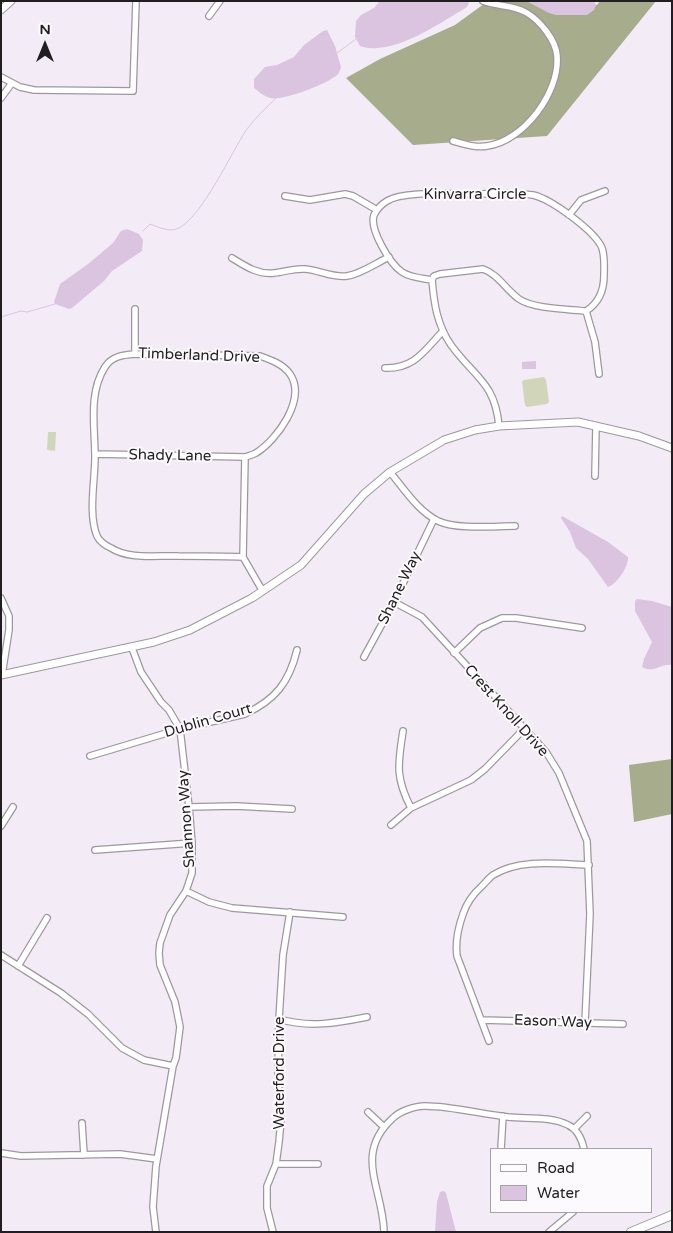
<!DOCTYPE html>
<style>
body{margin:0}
#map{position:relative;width:673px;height:1233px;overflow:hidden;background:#f3ebf5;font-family:"Varela Round",sans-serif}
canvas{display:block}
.frame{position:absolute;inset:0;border:2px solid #211e22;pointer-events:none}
.legend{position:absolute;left:490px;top:1148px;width:162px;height:65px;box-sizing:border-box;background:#fdfafe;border:1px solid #a5a2a6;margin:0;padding:6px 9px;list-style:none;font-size:15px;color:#211e22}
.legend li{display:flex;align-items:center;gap:10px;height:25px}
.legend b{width:25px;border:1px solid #a5a2a6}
.north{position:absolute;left:20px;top:20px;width:50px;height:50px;-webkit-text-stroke:4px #fdfafe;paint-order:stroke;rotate:0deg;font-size:14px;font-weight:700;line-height:20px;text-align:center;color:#211e22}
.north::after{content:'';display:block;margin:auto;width:18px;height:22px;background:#211e22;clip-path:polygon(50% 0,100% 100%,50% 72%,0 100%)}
</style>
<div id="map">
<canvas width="673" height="1233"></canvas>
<div class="frame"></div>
<ul class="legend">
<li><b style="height:6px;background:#fff"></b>Road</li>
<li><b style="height:14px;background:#dbc4df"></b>Water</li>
</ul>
<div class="north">N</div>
</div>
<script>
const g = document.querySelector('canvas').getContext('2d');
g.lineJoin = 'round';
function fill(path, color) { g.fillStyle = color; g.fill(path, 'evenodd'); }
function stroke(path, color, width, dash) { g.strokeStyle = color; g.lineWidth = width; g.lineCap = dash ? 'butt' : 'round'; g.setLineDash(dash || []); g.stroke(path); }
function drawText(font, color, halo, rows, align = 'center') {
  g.font = font + ' "Varela Round",sans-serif'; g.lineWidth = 4; g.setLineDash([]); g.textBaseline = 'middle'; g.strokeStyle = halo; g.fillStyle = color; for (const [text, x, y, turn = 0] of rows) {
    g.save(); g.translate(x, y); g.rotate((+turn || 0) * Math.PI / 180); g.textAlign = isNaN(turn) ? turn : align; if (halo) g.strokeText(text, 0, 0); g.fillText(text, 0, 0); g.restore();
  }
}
const green = new Path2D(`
 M544 377 546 380 549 402 547 404 527 407 525 405 522 382 524 380Z
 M48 432H56L55 451 47 450Z`);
const forest = new Path2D(`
 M488 1H528L558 11 597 5 600 1H656L547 136 413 145 346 78 380 59 455 25Z
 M672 759V814L634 822 629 765Z`);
const water = new Path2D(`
 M380 1H468L469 3 467 7C440 23 392 57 360 46L355 37 356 21 361 15 374 8Z
 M526 1H594L596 5 594 10 587 15H556L549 13Z
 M327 30 335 46 341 67C340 70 339 74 336 76 324 85 283 101 270 98 264 96 259 92 254 88V79L265 67 277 65 294 57 304 45 323 31Z
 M127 229 139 234 143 240 142 251 112 271 104 281 72 308 69 309 55 304 54 302 60 284 88 264 113 243 121 231Z
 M536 361V369H522V362Z
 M562 516 608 542 628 557C629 566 617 584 608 587L588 559 576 548 570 532 561 518Z
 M637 599 652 601 672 607V665C661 663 653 674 642 667L644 659 652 642 635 611V601Z
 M444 1191 446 1193 456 1232H435L437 1202 440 1192Z`);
const stream = new Path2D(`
 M337 53 356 39
 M143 231 150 224C159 227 169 233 179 228 203 215 231 153 247 129 255 118 266 108 276 98
 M1 317 21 311 27 312 55 304`);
const minor = new Path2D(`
 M209 16 220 1
 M1 77 20 87 34 90 133 91 136 1
 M1 98 12 83
 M453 141C465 144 475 148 487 146 524 141 560 92 557 56 556 40 540 21 527 13 513 4 497 7 483 1
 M468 194C489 194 512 192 533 195 551 199 595 231 602 248 605 257 604 266 604 275 604 290 599 303 586 311 567 309 534 309 519 299 506 290 498 274 483 269L440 274 434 276 432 280C422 278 411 278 402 272 390 264 369 229 374 215 377 209 382 204 387 201 403 191 447 194 468 194Z
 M285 196 310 200 345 194 353 196 377 210
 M569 215 581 200 605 191
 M232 258C245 266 258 275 274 273 285 272 294 268 305 269 319 270 333 278 347 276 361 274 376 263 389 257
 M432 280C434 303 437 325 451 345 474 377 495 382 499 426
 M135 309V354
 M586 311 595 342 599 374
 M385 368C414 369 424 351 443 331
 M95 454 245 457C248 456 252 455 256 453 277 440 307 399 290 374 283 364 271 360 260 356L135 354C123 355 112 356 105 367 88 393 95 428 95 457 95 480 88 514 97 536 99 541 106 546 111 548 130 560 157 555 178 556 200 556 222 556 243 557L262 590
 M390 472C404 489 418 511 438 521 458 530 493 526 515 526
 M595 476 596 426
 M243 557 245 457
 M1 598 9 616V630L2 675
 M394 602 422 617 546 752 559 773 587 841 590 914 585 1023
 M132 648 141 672 161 702 169 710 180 729 189 807 192 843V873L186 891 170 915 160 943 159 953 160 965 175 1002 180 1027 176 1058 173 1066 156 1166 153 1207 156 1232
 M454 653 480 628 502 618H516L582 628
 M364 657 394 602 434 519
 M403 731C398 764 395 777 411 808
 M90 756 180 729 245 714C275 700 289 683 297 650
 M189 807 236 806 292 809
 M391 825 411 808 471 780 485 769 524 729
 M1 826 13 807
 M95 850 192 843
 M186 891 209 902 232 908 343 917
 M1 955 61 993 88 1014 122 1048 144 1060 173 1066
 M18 966 47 918
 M279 1019C309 1028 337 1023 367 1017
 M482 1020 623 1024
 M489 1041 457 956C455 941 458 928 463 914 467 902 473 894 482 886 486 882 489 878 493 875 520 858 559 864 589 865
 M368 1112 384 1127
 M82 1123 84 1155
 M574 1129 587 1116
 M501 1149 503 1116
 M1 1153 21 1156 120 1154 157 1159
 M276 1164H318
 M273 1232 267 1208V1186L276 1164 279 1142 281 1120 278 1076 279 1019 283 955 290 912
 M384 1232C383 1188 353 1154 393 1118 400 1111 415 1106 425 1106 451 1106 481 1114 508 1117 527 1119 551 1116 568 1125 577 1129 582 1140 584 1149
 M549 1232 573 1212`);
const tertiary = new Path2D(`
 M1 10 11 1
 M1 675 154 642 190 630 252 598 301 565 364 494 390 472 444 440 475 430 499 426 578 422 639 436 672 448`);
const secondary = new Path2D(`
 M631 1232 672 1215`);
const streetNames = [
 ["Kinvarra Circle",475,195],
 ["Timberland Drive",199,356,2],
 ["Shady Lane",170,456,1],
 ["Shane Way",400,588,-64],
 ["Crest Knoll Drive",506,711,48],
 ["Dublin Court",208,721,-16],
 ["Shannon Way",187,819,-94],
 ["Eason Way",553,1022,2],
 ["Waterford Drive",280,1073,-90]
];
fill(green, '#d1d6ba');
fill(forest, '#a6ac8c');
fill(water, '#dbc4df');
stroke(stream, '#dbc4df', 1);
stroke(minor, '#9f97a0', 8);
stroke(tertiary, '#9f97a0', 9);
stroke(secondary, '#9f97a0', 10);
stroke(minor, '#fff', 5.5);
stroke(tertiary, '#fff', 7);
stroke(secondary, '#fff', 8);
drawText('15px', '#211e22', '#fdfafe', streetNames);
</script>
